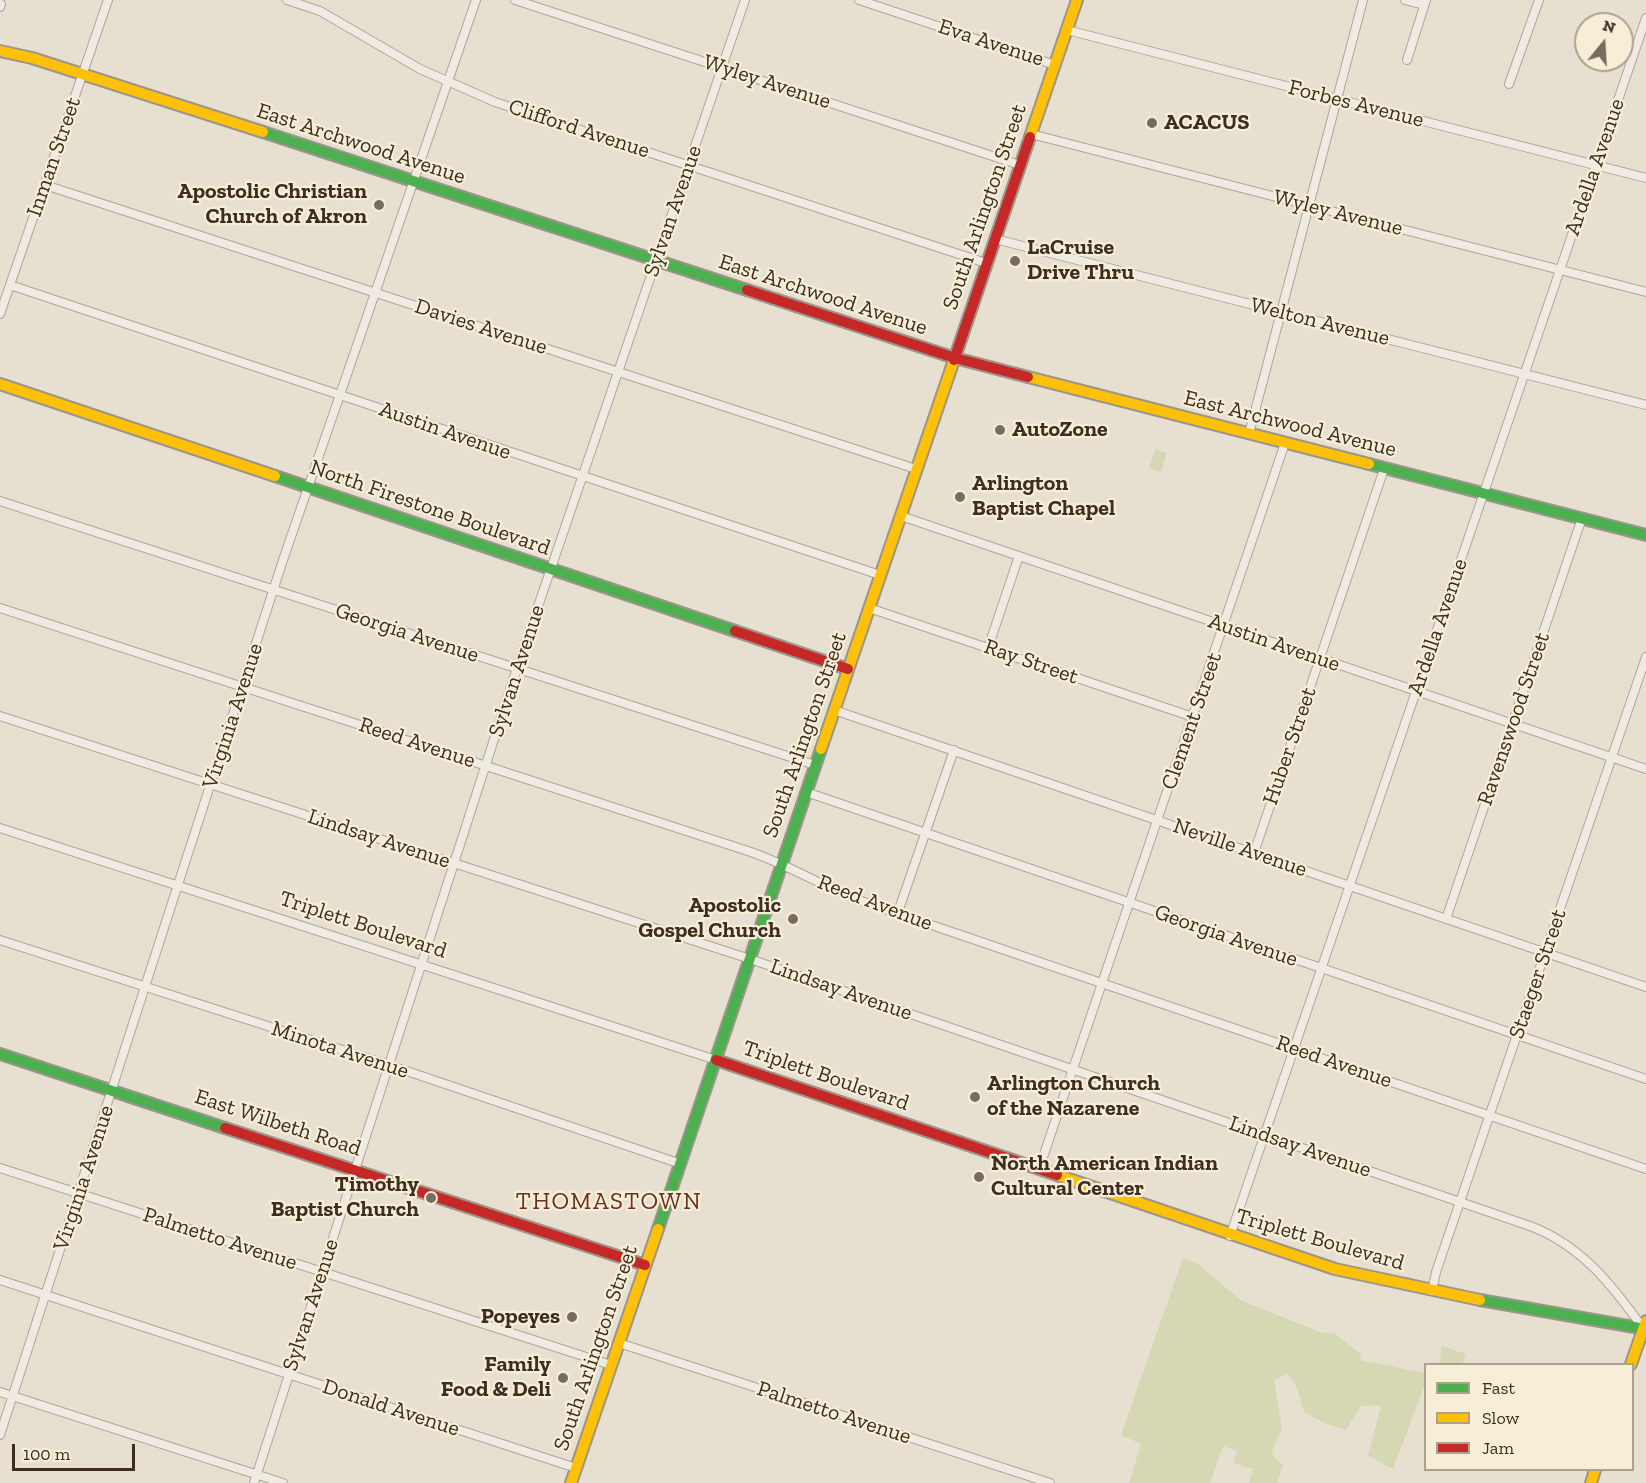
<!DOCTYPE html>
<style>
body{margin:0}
#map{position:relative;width:1646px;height:1483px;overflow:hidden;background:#e7e0d1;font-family:"Zilla Slab",serif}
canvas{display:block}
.legend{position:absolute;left:1424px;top:1363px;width:210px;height:108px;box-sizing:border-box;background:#f7eed8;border:2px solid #ada18e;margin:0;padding:8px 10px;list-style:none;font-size:18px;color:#3d2e20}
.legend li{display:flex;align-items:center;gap:12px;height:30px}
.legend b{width:30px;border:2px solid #ada18e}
.north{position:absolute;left:1574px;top:12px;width:60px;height:60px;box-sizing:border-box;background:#f7eed8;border:2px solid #ada18e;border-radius:50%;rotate:18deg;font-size:16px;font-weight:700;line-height:24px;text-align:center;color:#3d2e20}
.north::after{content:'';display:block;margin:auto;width:21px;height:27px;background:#786c5e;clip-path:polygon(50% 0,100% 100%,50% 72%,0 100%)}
.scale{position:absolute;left:12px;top:1444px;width:123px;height:27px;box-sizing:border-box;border:3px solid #3d2e20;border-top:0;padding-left:8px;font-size:18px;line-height:21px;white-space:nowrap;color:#3d2e20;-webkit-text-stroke:4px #f7eed8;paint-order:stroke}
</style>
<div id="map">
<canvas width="1646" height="1483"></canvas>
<ul class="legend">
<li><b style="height:8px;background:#4caf50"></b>Fast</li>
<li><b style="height:8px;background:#ffc107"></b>Slow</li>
<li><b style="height:8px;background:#c62828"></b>Jam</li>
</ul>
<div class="north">N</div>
<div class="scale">100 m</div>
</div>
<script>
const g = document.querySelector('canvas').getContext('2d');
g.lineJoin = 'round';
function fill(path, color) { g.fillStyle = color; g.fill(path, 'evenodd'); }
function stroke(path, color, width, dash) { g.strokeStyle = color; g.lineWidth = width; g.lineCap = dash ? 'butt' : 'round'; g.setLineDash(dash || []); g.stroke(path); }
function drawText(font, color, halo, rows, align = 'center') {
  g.font = font + ' "Zilla Slab",serif'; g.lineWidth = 4.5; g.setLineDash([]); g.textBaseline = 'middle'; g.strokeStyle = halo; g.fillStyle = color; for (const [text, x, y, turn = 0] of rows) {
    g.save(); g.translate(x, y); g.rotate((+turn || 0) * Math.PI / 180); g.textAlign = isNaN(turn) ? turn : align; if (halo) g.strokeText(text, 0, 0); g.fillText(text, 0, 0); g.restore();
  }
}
const green = new Path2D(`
 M1155 449 1167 453 1161 472 1149 468Z
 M1183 1258 1199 1265 1242 1301 1320 1332 1335 1334 1361 1354 1360 1360 1425 1373V1384L1393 1469 1368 1456 1381 1405 1361 1406 1346 1430 1326 1424 1304 1412 1297 1388 1287 1374 1274 1380 1282 1428 1271 1454 1283 1465 1277 1483H1249L1253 1469 1233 1463 1237 1451 1223 1446 1210 1483H1129L1141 1444 1121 1435Z
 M1442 1346 1466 1354 1462 1364H1439Z`);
const street = new Path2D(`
 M287 0 320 11 420 69 495 102 986 263
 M515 0 1020 165
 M859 0 1055 65
 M1405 0 1424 5
 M0 7 1 4
 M1067 30 1646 178
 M1407 60 1426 0
 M1509 84 1539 0
 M1031 134 1646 292
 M45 185 916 469
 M995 239 1646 405
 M10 285 880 575
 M0 314 108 0
 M1249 434 1363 0
 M0 501 815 765
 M901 516 1646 769
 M0 608 751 852C791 866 827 889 867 903L1646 1169
 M869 608 1193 717
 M988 648 1019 556
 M834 710 1646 987
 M0 716 750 959 1530 1226C1581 1245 1612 1285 1643 1328
 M806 792 1646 1079
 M0 828 716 1060
 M1254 853 1384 469
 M898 912 954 750
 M1446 919 1582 518
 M0 940 389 1065 678 1163
 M0 1168 611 1365
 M1039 1169 1285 443
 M1230 1236 1646 18
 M0 1280 576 1468
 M1432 1291 1436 1272 1646 657
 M619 1343 1050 1483
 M0 1392 283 1483
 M0 1435 282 563 476 0
 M254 1483 517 668 745 0`);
const fast = new Path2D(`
 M263 132 747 290
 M1369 464 1646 535
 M275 476 735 631
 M0 1054 225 1128
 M658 1229 821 749
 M1480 1300 1646 1329`);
const slow = new Path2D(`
 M0 51 32 58 263 132
 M1030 137 1077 0
 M1028 377 1369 464
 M0 384 275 476
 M821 749 954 360
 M1057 1175 1335 1269 1480 1300
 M1631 1364 1646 1321
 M571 1483 658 1229
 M1591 1483 1595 1470`);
const jam = new Path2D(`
 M747 290 955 358 1028 377
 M954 360 1030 137
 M735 631 848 669
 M716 1060 1057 1175
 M225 1128 645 1265`);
const markers = [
 [1152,123,6,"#786c5e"],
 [379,205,6,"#786c5e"],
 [1015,261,6,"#786c5e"],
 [1000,430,6,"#786c5e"],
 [960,497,6,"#786c5e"],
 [793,919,6,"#786c5e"],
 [975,1097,6,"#786c5e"],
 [979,1177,6,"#786c5e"],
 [431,1198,6,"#786c5e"],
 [572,1317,6,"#786c5e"],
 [563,1378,6,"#786c5e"]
];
const streetNames = [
 ["Eva Avenue",991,43,18],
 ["Wyley Avenue",767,82,18],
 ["Forbes Avenue",1356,104,14],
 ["Clifford Avenue",579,129,18],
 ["East Archwood Avenue",361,144,18],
 ["Inman Street",54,157,-71],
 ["Ardella Avenue",1595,167,-71],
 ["South Arlington Street",985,207,-71],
 ["Sylvan Avenue",673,211,-71],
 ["Wyley Avenue",1338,213,14],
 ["East Archwood Avenue",823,295,18],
 ["Welton Avenue",1320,322,14],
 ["Davies Avenue",481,327,18],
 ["East Archwood Avenue",1290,424,14],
 ["Austin Avenue",445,431,19],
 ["North Firestone Boulevard",430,508,19],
 ["Ardella Avenue",1438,627,-71],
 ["Georgia Avenue",407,633,18],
 ["Austin Avenue",1274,643,19],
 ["Ray Street",1031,662,19],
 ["Sylvan Avenue",517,671,-72],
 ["Virginia Avenue",233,716,-72],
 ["Ravenswood Street",1514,719,-71],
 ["Clement Street",1192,721,-71],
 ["South Arlington Street",805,735,-71],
 ["Reed Avenue",417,743,18],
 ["Huber Street",1290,746,-71],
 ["Lindsay Avenue",379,839,18],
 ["Neville Avenue",1240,848,19],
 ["Reed Avenue",875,903,21],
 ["Triplett Boulevard",363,925,18],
 ["Georgia Avenue",1226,936,19],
 ["Staeger Street",1538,974,-71],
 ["Lindsay Avenue",841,990,19],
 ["Minota Avenue",340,1050,18],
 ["Reed Avenue",1334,1062,19],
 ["Triplett Boulevard",826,1076,19],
 ["East Wilbeth Road",278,1123,18],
 ["Lindsay Avenue",1300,1147,19],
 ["Virginia Avenue",84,1178,-72],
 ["Palmetto Avenue",220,1239,18],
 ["Triplett Boulevard",1320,1240,16],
 ["Sylvan Avenue",311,1305,-72],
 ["South Arlington Street",596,1348,-71],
 ["Donald Avenue",391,1408,18],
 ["Palmetto Avenue",834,1413,18]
];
const poiNames = [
 ["ACACUS",1164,123],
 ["Apostolic Christian",367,192,"right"],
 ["Church of Akron",367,217,"right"],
 ["LaCruise",1027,248],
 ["Drive Thru",1027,273],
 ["AutoZone",1012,430],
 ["Arlington",972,484],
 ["Baptist Chapel",972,509],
 ["Apostolic",781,906,"right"],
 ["Gospel Church",781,931,"right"],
 ["Arlington Church",987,1084],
 ["of the Nazarene",987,1109],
 ["North American Indian",991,1164],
 ["Cultural Center",991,1189],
 ["Timothy",419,1185,"right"],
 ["Baptist Church",419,1210,"right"],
 ["Popeyes",560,1317,"right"],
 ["Family",551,1365,"right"],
 ["Food & Deli",551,1390,"right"]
];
const neighbourhoodNames = [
 ["THOMASTOWN",609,1202]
];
fill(green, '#d6d7b3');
stroke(street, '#ada599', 10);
stroke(fast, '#9c958a', 14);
stroke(slow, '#9c958a', 14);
stroke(jam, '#9c958a', 14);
stroke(street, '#efebe3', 8);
stroke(fast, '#4caf50', 10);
stroke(slow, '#ffc107', 10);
stroke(jam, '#c62828', 10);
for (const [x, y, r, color] of markers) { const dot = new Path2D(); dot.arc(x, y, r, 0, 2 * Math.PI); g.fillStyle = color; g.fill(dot); stroke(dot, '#f7eed8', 2); }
drawText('22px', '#3d2e20', '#f7eed8', streetNames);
drawText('bold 22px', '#3d2e20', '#f7eed8', poiNames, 'left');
g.letterSpacing = '1.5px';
drawText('24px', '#6b2e1e', '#f7eed8', neighbourhoodNames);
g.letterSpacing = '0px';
</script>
